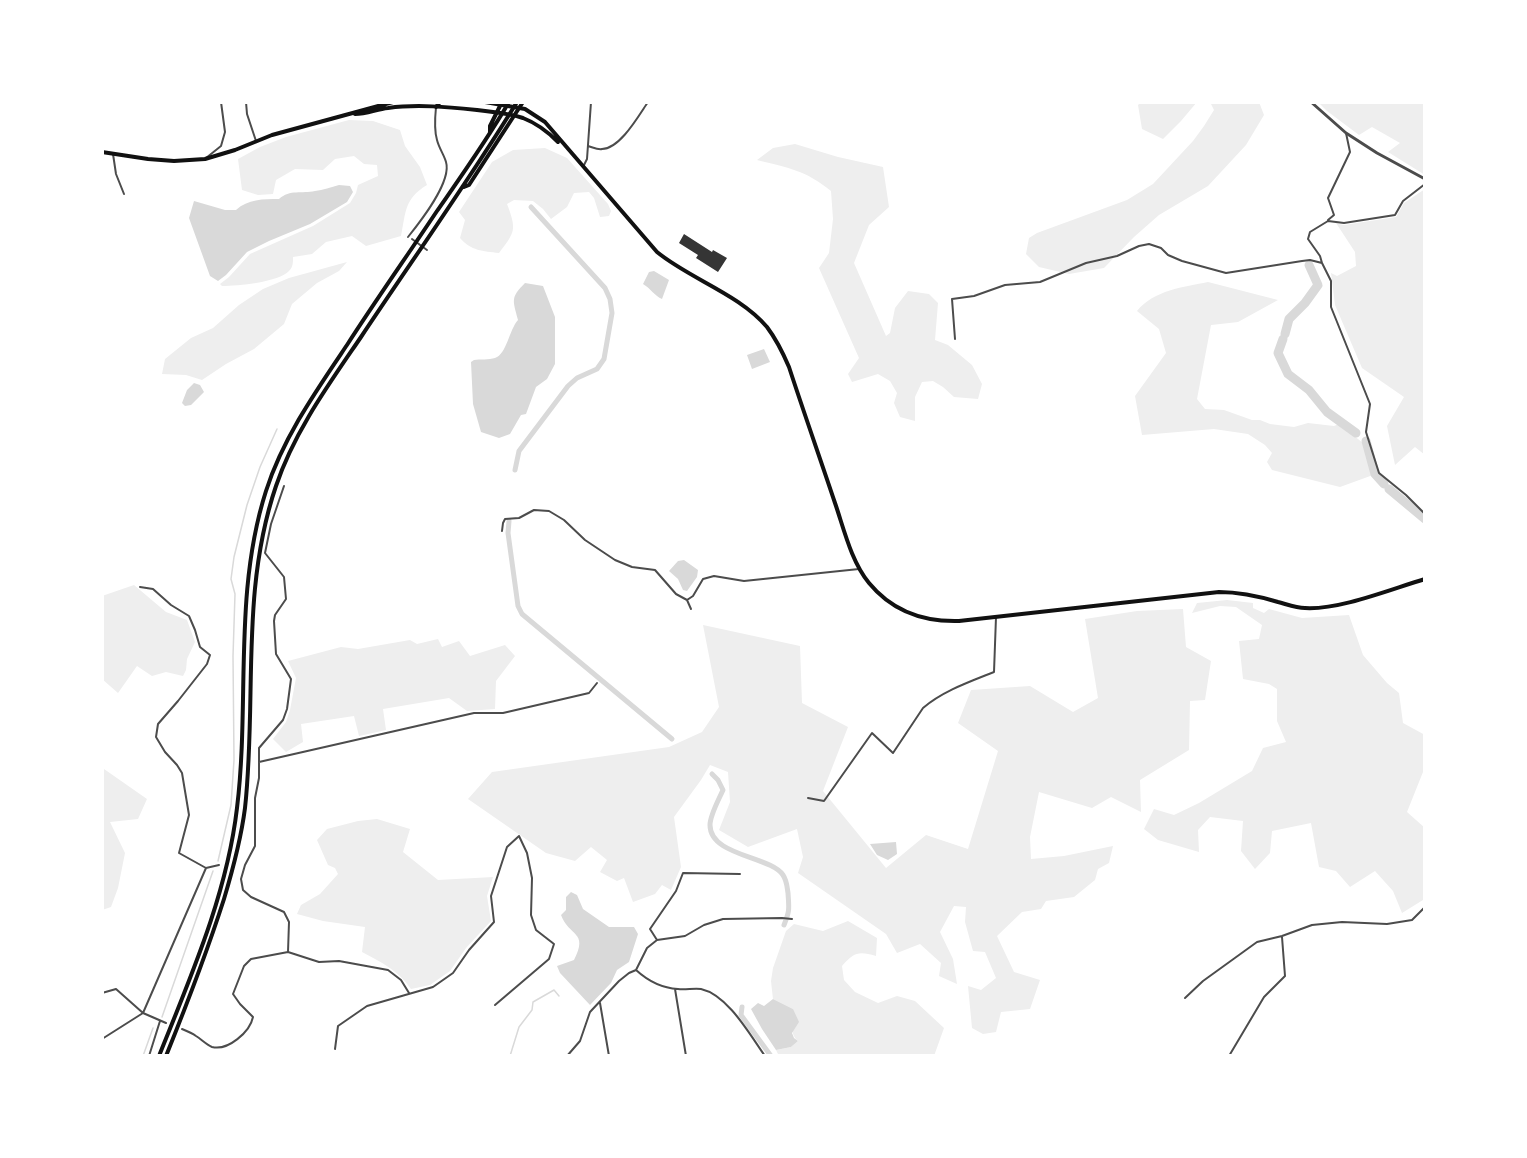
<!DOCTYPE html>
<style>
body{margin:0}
#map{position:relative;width:1527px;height:1158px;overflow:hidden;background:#fff;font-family:"DM Sans",sans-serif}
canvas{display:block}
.frame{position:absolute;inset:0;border:104px solid #fff;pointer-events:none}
</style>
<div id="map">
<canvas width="1527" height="1158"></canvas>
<div class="frame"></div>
</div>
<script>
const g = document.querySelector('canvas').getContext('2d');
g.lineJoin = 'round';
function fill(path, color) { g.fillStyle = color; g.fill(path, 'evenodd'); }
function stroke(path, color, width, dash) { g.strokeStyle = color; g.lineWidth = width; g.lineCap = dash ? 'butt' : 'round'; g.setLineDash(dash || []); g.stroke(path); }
const green = new Path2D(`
 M1141 102H1197L1181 121 1163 139 1142 129 1138 105Z
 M1210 102H1259L1264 115 1246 145 1208 186 1159 215 1134 237 1104 268 1069 274 1039 267 1026 254 1029 238 1037 233 1127 200 1153 184 1193 141 1204 126 1214 110Z
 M1318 102H1425V175L1388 152 1400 143 1372 127 1359 135 1327 111Z
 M349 120 373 121 400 130 405 146 420 167 427 185C404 199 406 212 401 236L366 246 352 236 326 242 312 254 293 257C293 263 293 267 289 271 279 282 238 286 222 286L220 284 229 277 250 254 313 226 350 203 356 193 358 185 378 176 377 165 364 164 354 156 335 159 323 170 295 169 276 180 273 194 258 195 242 190 238 159 260 147 286 137Z
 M795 144 838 157 883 167 889 207 869 225 854 263 886 336 890 333 895 308 908 291 929 294 938 303 935 340 948 345 972 365 982 384 978 399 954 397 943 387 933 381 922 382 915 397V421L900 417 894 403 897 393 890 381 878 374 852 382 848 374 859 358 819 268 829 253 833 219 831 191C805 170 789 168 757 160L773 148Z
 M545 148 567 158 608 204 611 211 609 216 600 217 594 198 589 192 574 193 567 207 551 219 543 209 533 201 514 200 507 204C517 230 515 232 499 253 483 251 471 251 460 238L465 220 459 212 492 162 513 150Z
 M1425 189V455L1415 447 1395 465 1387 426 1404 397 1362 368 1335 305 1331 273 1337 276 1356 266 1355 252 1336 223 1344 225 1396 217 1404 203Z
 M347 262 339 271 317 283 292 304 284 324 254 349 226 364 202 380 186 375 162 374 165 359 191 338 213 328 239 305 263 289 289 278Z
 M1208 282 1278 300 1238 322 1211 325 1197 399 1205 409 1224 410 1252 420H1260L1270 424 1294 427 1308 423 1334 426 1339 424 1363 443 1373 475 1340 487 1272 470 1267 462 1272 453 1265 445 1248 434 1214 429 1142 435 1135 396 1166 353 1159 329 1137 311C1154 290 1184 287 1208 282Z
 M134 585 166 612 187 620 195 642 187 659 186 670 183 676 166 672 152 676 137 666 118 693 102 679V596Z
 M1227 600 1253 603V608L1264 613 1269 609 1302 618 1349 615 1363 655 1387 683 1399 693 1403 723 1425 735V771L1423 772 1407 812 1425 828V897L1423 900 1402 913 1393 891 1375 871 1350 887 1336 871 1319 867 1311 823 1272 831 1270 853 1255 869 1241 851 1243 821 1210 817 1198 830 1199 852 1158 840 1144 829 1154 809 1174 815 1199 803 1252 771 1263 748 1286 742 1277 721V689L1269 684 1243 679 1239 641 1259 639 1262 625 1236 607 1220 606 1192 613 1197 603Z
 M1183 609 1186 647 1211 661 1205 700 1190 701 1189 750 1140 780 1141 812 1111 797 1092 808 1039 792 1030 837 1031 859 1064 856 1113 846 1109 863 1098 869 1095 880 1074 897 1046 901 1041 909 1022 912 997 936 1014 972 1040 980 1030 1009 1001 1012 996 1032 983 1034 972 1028 968 986 981 990 996 978 985 952 973 951 965 922 966 907 954 906 940 932 953 959 957 984 939 976 941 963 920 944 897 953 886 934 798 873 803 857 797 829 748 847 719 830 730 802 728 772 710 765 701 780 674 817 681 867 671 890 662 885 655 894 633 902 624 878 617 881 600 872 607 860 591 847 575 861 546 853 468 799 492 772 669 747 702 732 719 707 703 625 800 646 802 703 848 727 823 791 886 868 926 835 968 849 998 751 958 723 971 690 1030 686 1073 712 1098 698 1085 619 1137 611Z
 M438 639 442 647 459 641 470 656 505 645 515 656 496 681 495 709 467 711 449 698 383 709 386 730 359 736 354 716 301 724 303 742 286 752 273 739 286 722 290 710 296 678 288 661 341 647 358 649 410 640 417 644Z
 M104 769 147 799 138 819 110 822 125 853 118 888 111 907 102 910V771Z
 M377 819 410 829 403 852 438 880 493 877 487 896 491 921 466 948 450 971 430 985 411 989C399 971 381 962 362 952L365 927 323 921 297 914 301 905 320 894 338 874 335 868 328 865 317 840 327 829 358 821Z
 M848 921 877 938 876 956C859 951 854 952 842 966L844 980 855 992 878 1003 897 996 915 1001 944 1028 934 1056H779L776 1050 791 1047 798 1041C789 1034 793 1019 793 1009L773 999 771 981 773 968 786 931 794 924 823 931Z`);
const water = new Path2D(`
 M339 185 350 186 353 192 347 202 310 224 269 241 247 252 226 275 218 281 210 276 189 218 194 201 225 210H236C248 199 263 199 279 199 290 189 302 194 315 191 323 190 331 187 339 185Z
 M654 271 669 280 662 299C655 296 650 288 643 284L649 272Z
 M525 283 543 286 555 317V364L547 379 536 387 526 414 521 415 510 434 499 438 481 432 473 404 471 362 474 360C480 359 489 360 495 358 507 354 509 330 518 320 513 300 510 298 525 283Z
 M764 349 770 362 752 369 747 355Z
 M194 383 200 385 204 392 191 405 185 406 182 403 187 390Z
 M684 560 698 570 697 577 687 591 683 590 678 579 669 571 678 561Z
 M896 842 897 854 888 860 877 855 870 844Z
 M571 892 577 895 583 909 609 927H634L638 934 629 962 617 970 611 983 590 1005 560 973 557 966 574 960C589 931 569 937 561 915L566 910V897Z
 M773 999 793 1009 799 1022 792 1033 794 1038 798 1041 791 1047 776 1050 762 1029 751 1009 758 1003 764 1006Z`);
const stream = new Path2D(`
 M218 861 231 805 234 760 233 656 235 594 231 579 234 557 247 505 260 467 277 429
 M162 1017 213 871
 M143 1056 153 1028
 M510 1056 519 1027 532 1010 533 1002 554 990 559 996`);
const canal = new Path2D(`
 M515 470 519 451 568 386 577 378 597 369 604 359 612 313 610 299 605 288 531 207
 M509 521 508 533 518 606 522 614 672 739
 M712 774 718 780 723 790C719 799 710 815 710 825 710 856 770 856 783 875 787 881 787 887 788 893 789 909 790 910 784 925
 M742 1007 741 1015 771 1056`);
const river = new Path2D(`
 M1285 334 1289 319 1305 303 1318 285 1309 265
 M1283 339 1278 353 1288 374 1309 390 1327 412 1356 433
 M1366 441 1375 474 1384 484
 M1389 489 1425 519`);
const building = new Path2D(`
 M684 234 712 252 713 250 727 258 718 272 696 258 698 255 679 243Z`);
const minor = new Path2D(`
 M246 102 247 114 256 141
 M588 146C592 147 598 150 602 149 620 149 639 115 648 102
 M113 154 116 174 124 194
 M206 158 221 146 225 132 221 102
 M583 167 587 159 591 102
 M1425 184 1403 201 1395 215 1344 223 1328 221 1310 232 1308 239 1320 256 1322 263 1331 281V307L1370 404 1366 432 1379 473 1406 495 1425 514
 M1328 220 1334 215 1328 198 1350 152 1346 133
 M408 237C420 222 452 182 446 162 444 155 439 148 437 140 434 130 435 117 436 107
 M412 239 427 250
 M955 339 952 299 974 296 1005 285 1040 282 1086 263 1117 256 1139 246 1149 244 1161 248 1168 255 1182 261 1226 273 1302 261 1310 260 1322 263
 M284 486 271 524 265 553 284 577 286 599 275 615 274 621 276 654 291 679 287 709 283 720 259 748V778L255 798V846L245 865 241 879 243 890 251 897 284 912 289 922 288 952
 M502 531 503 523 505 519 519 518 534 510 549 511 564 520 585 540 615 560 632 567 655 570 676 594 687 600 691 609
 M140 587 153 589 171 605 189 616 195 630 200 647 210 655 207 664 178 701 158 724 156 737 165 752 177 765 182 773 189 815 179 853 206 868 219 865
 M687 600 693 596 703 579 714 576 744 581 859 569
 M259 762 474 713H503L589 693 597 683
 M808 798 824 801 872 733 893 753 923 708C943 691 969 682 994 672L996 617
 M657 940 650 929 676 891 683 873 740 874
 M636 970C648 981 661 988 678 989 685 990 694 988 701 989 728 995 750 1035 765 1056
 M675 989 686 1056
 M102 993 116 989 143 1013 166 1023
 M1185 998 1203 981 1257 942 1282 936 1312 925 1342 922 1387 924 1412 920 1425 907
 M600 1003 609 1056
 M182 1029C187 1031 192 1033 196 1036 201 1039 207 1045 212 1047 228 1051 250 1032 253 1017L240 1004 233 994 244 966 251 959 288 952 319 962 339 961 388 970 401 980 409 993
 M102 1039 143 1013 206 868
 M335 1049 338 1026 367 1006 433 987 453 973 469 950 494 922 491 896 507 847 519 836 527 853 532 878 531 915 536 930 554 944 549 959 495 1005
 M149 1056 160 1021
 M567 1056 580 1041 590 1012 619 981 629 973 636 970 647 948 657 940 685 936 704 925 723 919 782 918 792 919
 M1229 1056 1264 997 1285 976 1282 937`);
const tertiary = new Path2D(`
 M1311 102 1346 133 1377 153 1425 179`);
const primary = new Path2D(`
 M485 102 525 109 545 122 657 252C690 279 739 294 767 327 776 339 783 353 789 367 804 413 820 458 835 503 844 529 851 561 869 583 892 611 924 622 959 621L1219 592C1240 592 1258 596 1278 602 1286 604 1296 608 1305 608 1340 610 1391 589 1425 579
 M355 114C367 114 377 109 388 108 417 104 448 107 477 110 492 112 509 113 523 118 536 123 548 132 558 142
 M102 152 148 159 174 161 205 159 235 150 272 135 393 102`);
const motorway = new Path2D(`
 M436 107 440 102
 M490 133V126L502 102
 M464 187 469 185 523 102
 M159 1056C191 976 227 894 237 808 250 702 233 594 266 491 283 438 316 391 347 345 376 300 407 256 437 211 462 175 487 140 509 102
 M166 1056C187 1004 207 952 224 899 233 869 241 839 245 808 257 699 240 592 276 486 294 432 329 384 361 337 413 259 468 182 517 102`);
fill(green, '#eee');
fill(water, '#d9d9d9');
stroke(stream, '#d9d9d9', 1.5);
stroke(canal, '#d9d9d9', 5);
stroke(river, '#d9d9d9', 9);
fill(building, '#353535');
stroke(minor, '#4c4c4c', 2);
stroke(tertiary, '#4c4c4c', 3);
stroke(primary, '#111', 4);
stroke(motorway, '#111', 4);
</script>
